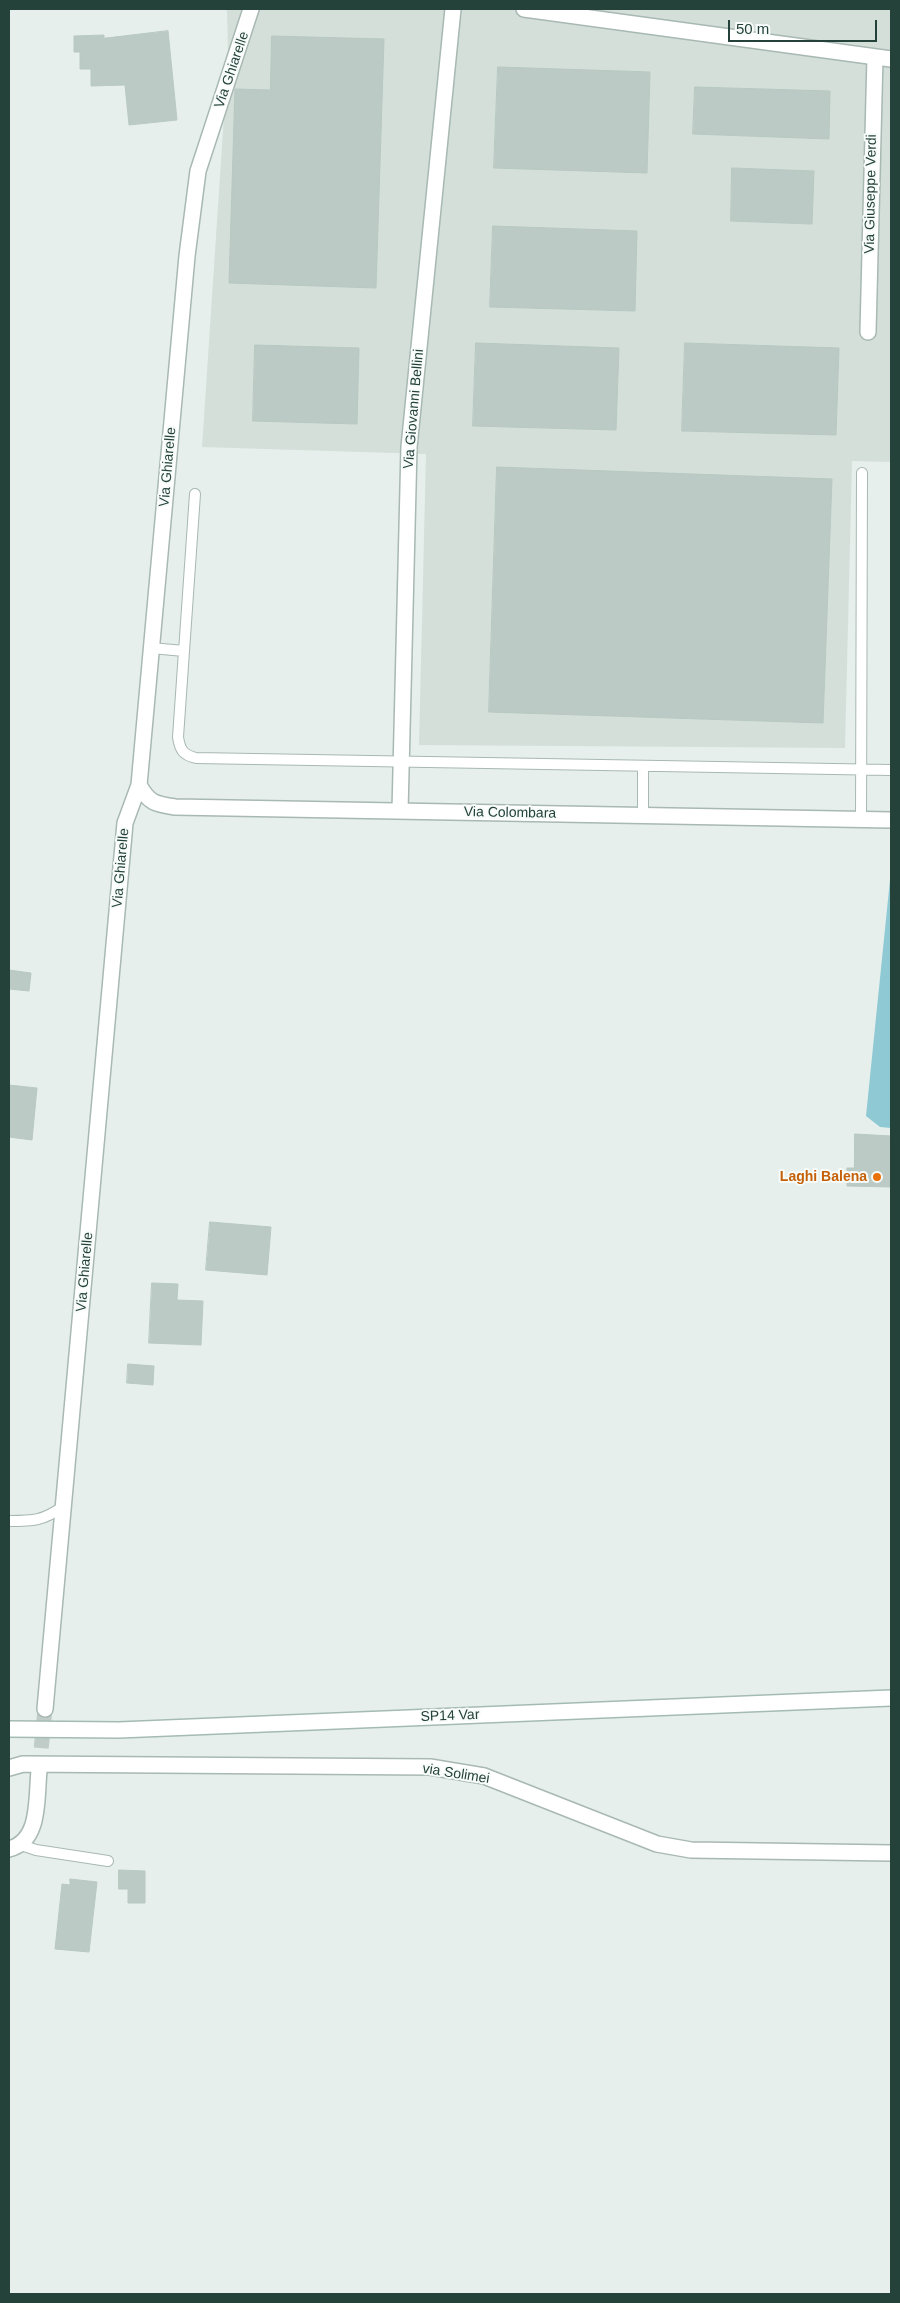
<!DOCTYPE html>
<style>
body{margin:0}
#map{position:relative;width:900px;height:2303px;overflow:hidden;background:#e6efeb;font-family:Helvetica,sans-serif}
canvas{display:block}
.frame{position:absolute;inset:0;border:10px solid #24423a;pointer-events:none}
.scale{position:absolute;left:728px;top:20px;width:149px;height:22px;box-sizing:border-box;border:2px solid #24423a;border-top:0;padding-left:6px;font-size:15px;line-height:18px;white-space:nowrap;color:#24423a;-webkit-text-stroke:4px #f7fbf9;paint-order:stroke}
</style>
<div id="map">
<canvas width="900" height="2303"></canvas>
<div class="frame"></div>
<div class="scale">50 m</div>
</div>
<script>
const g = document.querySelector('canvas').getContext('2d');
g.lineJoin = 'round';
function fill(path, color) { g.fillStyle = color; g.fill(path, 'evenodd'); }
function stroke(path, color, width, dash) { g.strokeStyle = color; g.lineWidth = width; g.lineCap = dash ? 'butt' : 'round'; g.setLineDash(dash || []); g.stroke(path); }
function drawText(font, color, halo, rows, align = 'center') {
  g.font = font + ' Helvetica,sans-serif'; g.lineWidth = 4; g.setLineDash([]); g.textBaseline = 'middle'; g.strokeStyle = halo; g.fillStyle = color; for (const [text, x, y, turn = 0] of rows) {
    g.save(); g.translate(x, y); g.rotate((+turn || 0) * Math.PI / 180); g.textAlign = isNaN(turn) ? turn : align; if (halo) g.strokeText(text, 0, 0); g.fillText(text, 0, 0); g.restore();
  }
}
const built = new Path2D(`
 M227 9H891V462L852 461 845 748 419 745 426 454 202 447 228 56Z`);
const water = new Path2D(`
 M891 870V1128L880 1127 866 1116Z`);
const building = new Path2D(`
 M168 31 177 120 129 125 125 85 91 86V69H80V52H74V36L104 35V38Z
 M272 36 384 39 376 288 229 283 235 89 270 90Z
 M498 67 650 72 647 173 494 168Z
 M695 87 830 91 829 139 693 134Z
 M732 168 814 171 812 224 731 221Z
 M493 226 637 231 635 311 490 307Z
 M476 343 619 348 616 430 473 426Z
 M685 343 839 348 836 435 682 431Z
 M255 345 359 348 357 424 253 421Z
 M497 467 832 479 823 723 489 712Z
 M9 970 31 973 29 991 9 989Z
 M9 1085 37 1088 32 1140 9 1137Z
 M855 1134 891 1136V1187L847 1186V1168H854Z
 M210 1222 271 1227 267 1275 206 1270Z
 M152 1283 178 1284 177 1300 203 1301 201 1345 149 1343Z
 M128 1364 154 1366 153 1385 127 1383Z
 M119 1870 145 1871V1903H128V1889H119Z
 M70 1879 97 1882 89 1952 55 1949 62 1884 70 1885Z`);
const minorTunnel = new Path2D(`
 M39 1771 45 1709`);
const service = new Path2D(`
 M195 494 178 737C180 750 183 755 196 758L891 770
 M151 648 184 651
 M643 766V815
 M861 819 862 473
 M9 1521C33 1521 43 1521 64 1506
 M21 1845 36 1850 108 1861`);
const minor = new Path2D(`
 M524 9 891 59
 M868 332 875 57
 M139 785C149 803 155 804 175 807L891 820
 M400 811 409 447 453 9
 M45 1709 125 823 139 785 187 256 198 171 251 9
 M9 1768 23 1764 430 1767 484 1776 657 1844 691 1850 891 1853
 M9 1849C41 1841 36 1798 39 1771`);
const secondary = new Path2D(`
 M9 1729 119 1730 891 1698`);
const markers = [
 [877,1177,5,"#e8710a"]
];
const streetNames = [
 ["Via Ghiarelle",232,70,-71],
 ["Via Giuseppe Verdi",871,194,-89],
 ["Via Giovanni Bellini",414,409,-85],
 ["Via Ghiarelle",168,467,-85],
 ["Via Colombara",510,813,1],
 ["Via Ghiarelle",121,868,-85],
 ["Via Ghiarelle",85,1272,-85],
 ["SP14 Var",450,1716,-2],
 ["via Solimei",456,1774,9]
];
const foodNames = [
 ["Laghi Balena",867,1177]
];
fill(built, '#d4dfda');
fill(water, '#8ec9d4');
fill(building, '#bbcac4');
stroke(building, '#b8c9c2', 1);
stroke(minorTunnel, '#bfccc8', 15, [15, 8]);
stroke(service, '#a8b8b2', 12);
stroke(minor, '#a8b8b2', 18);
stroke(secondary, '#a4bbb3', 18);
stroke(service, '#fff', 10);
stroke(minor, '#fff', 15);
stroke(secondary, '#fff', 15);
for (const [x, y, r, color] of markers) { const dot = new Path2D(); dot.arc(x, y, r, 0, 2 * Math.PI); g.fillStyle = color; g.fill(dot); stroke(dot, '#f7fbf9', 2); }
drawText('14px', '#24423a', '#f7fbf9', streetNames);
drawText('bold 14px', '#c56008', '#f7fbf9', foodNames, 'right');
</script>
